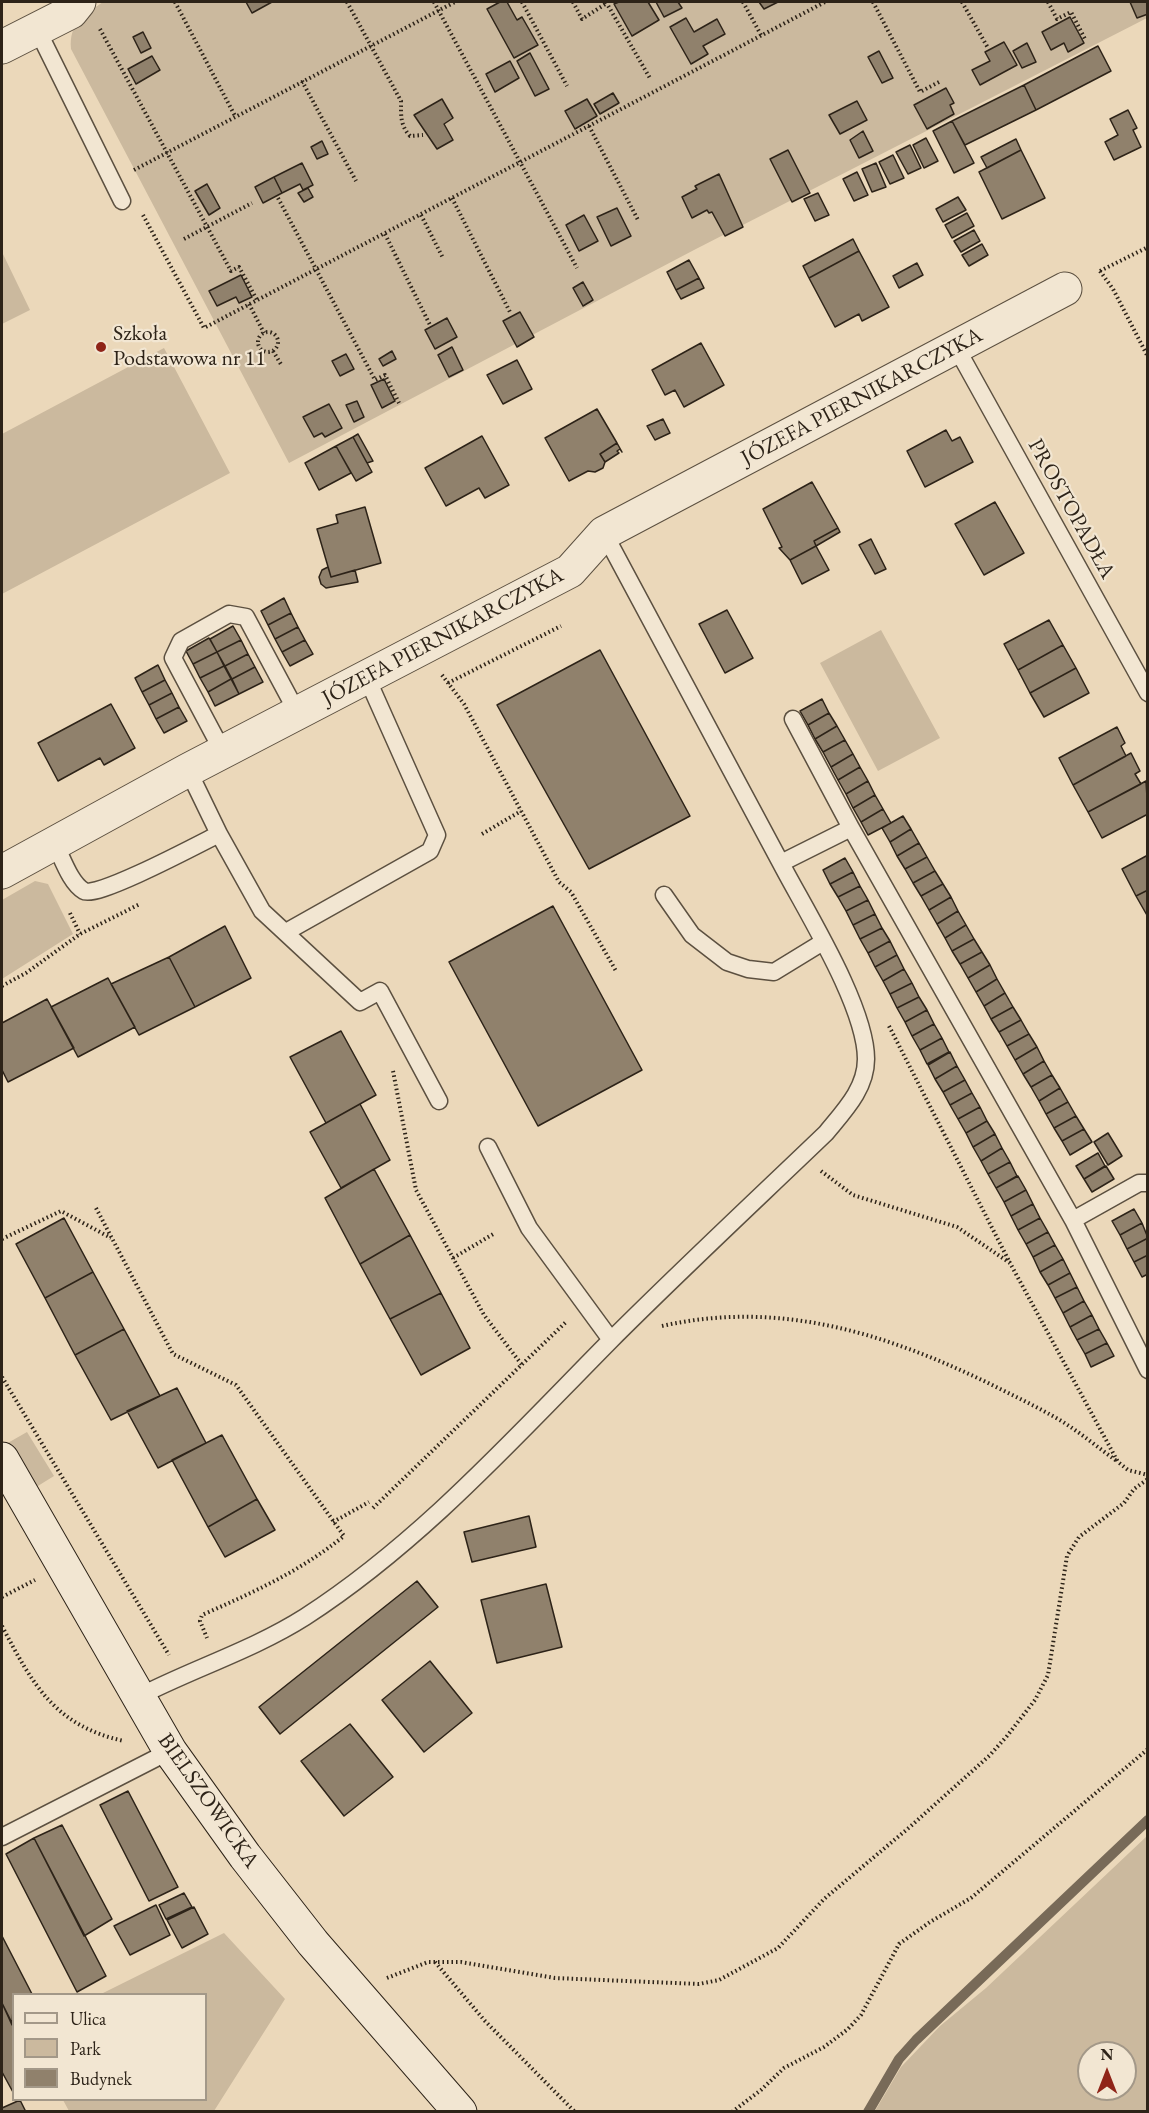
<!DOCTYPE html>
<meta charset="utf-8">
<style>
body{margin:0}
#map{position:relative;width:1149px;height:2113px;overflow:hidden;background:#ebd8ba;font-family:"EB Garamond",serif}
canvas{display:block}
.frame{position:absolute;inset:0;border:3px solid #2d2318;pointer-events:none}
.legend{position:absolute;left:12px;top:1993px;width:195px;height:108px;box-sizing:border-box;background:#f2e6d2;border:2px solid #a39888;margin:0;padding:8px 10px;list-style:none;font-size:18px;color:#2d2318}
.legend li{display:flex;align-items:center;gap:12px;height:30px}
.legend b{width:30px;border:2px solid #a39888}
.north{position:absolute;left:1077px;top:2041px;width:60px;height:60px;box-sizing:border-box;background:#f2e6d2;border:2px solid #a39888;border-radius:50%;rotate:0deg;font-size:16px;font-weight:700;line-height:24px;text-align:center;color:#2d2318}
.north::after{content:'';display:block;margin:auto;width:21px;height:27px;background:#8f2418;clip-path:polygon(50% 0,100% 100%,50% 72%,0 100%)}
</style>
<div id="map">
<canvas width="1149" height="2113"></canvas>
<div class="frame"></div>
<ul class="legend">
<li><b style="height:8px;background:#f2e6d2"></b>Ulica</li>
<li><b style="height:16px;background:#cbb99e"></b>Park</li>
<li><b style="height:16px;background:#90816c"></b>Budynek</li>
</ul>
<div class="north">N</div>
</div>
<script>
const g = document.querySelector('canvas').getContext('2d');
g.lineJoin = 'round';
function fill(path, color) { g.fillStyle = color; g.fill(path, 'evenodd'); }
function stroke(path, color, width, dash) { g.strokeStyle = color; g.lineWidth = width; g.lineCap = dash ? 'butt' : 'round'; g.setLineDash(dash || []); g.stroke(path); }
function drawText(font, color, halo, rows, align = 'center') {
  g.font = font + ' "EB Garamond",serif'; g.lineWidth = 4.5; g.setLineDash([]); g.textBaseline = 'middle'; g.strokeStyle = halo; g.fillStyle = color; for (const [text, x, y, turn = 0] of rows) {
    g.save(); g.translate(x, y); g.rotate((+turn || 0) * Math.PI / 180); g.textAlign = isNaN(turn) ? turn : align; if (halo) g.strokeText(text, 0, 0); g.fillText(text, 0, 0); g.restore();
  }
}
const green = new Path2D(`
 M103 2H1148L1147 18 694 250 289 463 71 49C69 23 83 16 103 2Z
 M2 252 30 310 2 324Z
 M164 348 230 473 2 594V434Z
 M881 630 940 738 878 771 820 663Z
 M35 881 48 884 73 934 2 979V900Z
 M27 1432 54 1476 33 1489 6 1444Z
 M1147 1836V2111H875L901 2067 940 2026 986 1988ZM1089 2053H1125V2089H1089Z
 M224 1933 285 1999 214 2111H69L63 2100H206V1994H101Z`);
const stream = new Path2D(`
 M868 2112 899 2059 916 2040 1148 1820`);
const building = new Path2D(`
 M246 2H272L252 13Z
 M500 2H507L517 20 522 17 538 45 514 58 487 9Z
 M619 2H648L659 20 632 36 614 4Z
 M656 2H678L682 8 664 17Z
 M759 2H778L764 9Z
 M1130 2H1148V14L1137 18Z
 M1070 17 1084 43 1068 52 1064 43 1051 50 1042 32Z
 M686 18 694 32 717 19 725 34 703 46 708 54 691 64 670 27Z
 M143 32 151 48 141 53 133 37Z
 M1004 42 1017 65 980 85 972 70 990 61 985 52Z
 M1027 43 1036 62 1022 68 1013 51Z
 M1098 46 1111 71 1036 110 1024 85Z
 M879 51 893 78 882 83 868 57Z
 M530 53 549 89 535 96 517 61Z
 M152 56 160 70 136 84 128 69Z
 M510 61 519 78 495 92 486 74Z
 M1024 85 1036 110 965 145 952 121Z
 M946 88 954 103 950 105 954 114 927 129 914 105Z
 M613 93 619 103 600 114 594 104Z
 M442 99 453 118 444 124 453 140 437 149 414 115Z
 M587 99 597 116 575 129 565 111Z
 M857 101 867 120 840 134 829 115Z
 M1128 110 1137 128 1133 130 1141 147 1114 160 1105 142 1118 135 1110 119Z
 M952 121 974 163 954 173 933 131Z
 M863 131 873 151 859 158 850 140Z
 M926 138 938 161 924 168 913 145Z
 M1016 139 1021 150 987 168 981 157Z
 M322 141 328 154 317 159 311 147Z
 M910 145 921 168 908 174 896 152Z
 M788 150 810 193 792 202 770 159Z
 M1021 150 1045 198 1002 219 979 172Z
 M893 155 904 178 890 184 879 162Z
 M302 163 313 185 303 190 300 184 282 193 274 177Z
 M876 163 886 187 872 192 862 169Z
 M857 172 868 195 854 201 843 179Z
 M719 174 743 227 725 236 712 212 709 213 707 210 692 218 682 197 697 189 695 186Z
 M274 177 282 193 263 203 255 187Z
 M207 184 220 208 209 215 195 191Z
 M308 188 313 197 304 202 298 193Z
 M818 193 829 215 815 221 804 199Z
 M958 197 966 210 943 222 936 209Z
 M617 208 631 236 611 246 597 217Z
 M967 213 974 226 952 238 945 225Z
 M584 215 598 241 579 251 566 225Z
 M974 230 980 241 961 252 954 241Z
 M853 239 859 251 809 278 803 266Z
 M982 244 988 255 969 266 962 255Z
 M859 251 889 307 862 321 859 314 835 327 809 278Z
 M689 260 699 278 676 290 667 272Z
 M917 263 923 275 899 288 893 276Z
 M241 275 252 297 239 303 236 297 217 306 209 291Z
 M699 278 704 288 681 299 676 290Z
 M583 282 593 300 583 306 573 288Z
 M520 312 534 337 517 347 503 321Z
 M447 318 457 337 435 349 425 330Z
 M701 343 724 385 684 407 675 390 665 395 652 370Z
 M452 347 463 370 449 377 438 355Z
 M392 351 396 359 383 366 379 359Z
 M346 354 354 369 340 376 332 361Z
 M517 360 532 389 503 404 487 375Z
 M384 379 395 401 382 408 371 385Z
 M357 401 364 417 354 422 346 405Z
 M329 404 342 428 325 437 322 433 314 437 303 417Z
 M597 409 617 443 600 454 605 462 603 468 595 472 588 471 569 481 545 438Z
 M663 419 670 433 655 440 647 426Z
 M946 430 952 441 960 437 973 462 925 487 907 451Z
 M358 434 373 461 367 463 353 437Z
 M482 436 509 485 485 498 479 488 446 506 425 468Z
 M353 437 372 472 356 481 336 446Z
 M617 443 622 452 620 449 617 451 619 453 605 462 600 454Z
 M336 446 351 473 319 490 305 463Z
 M812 482 838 528 814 541 816 546 790 560 779 548 782 547 763 509Z
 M995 502 1024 553 984 575 955 524Z
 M365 507 381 563 331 577 317 529 338 523 336 515Z
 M838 528 840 532 816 546 814 541Z
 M871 539 886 569 875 574 859 545Z
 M816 546 829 570 802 584 790 560Z
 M328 567 331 577 355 570 358 582 326 588 321 584 319 577 322 570Z
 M284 598 291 613 268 625 261 611Z
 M727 610 753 658 725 673 699 624Z
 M291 613 298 627 275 639 268 625Z
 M1049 620 1063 645 1018 670 1004 644Z
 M233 626 241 640 217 652 210 639Z
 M298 627 305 640 282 652 275 639Z
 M209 638 217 652 193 664 186 651Z
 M241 640 248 654 225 666 217 652Z
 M305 640 313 654 290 666 282 652Z
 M1063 645 1076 668 1030 693 1018 670Z
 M600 650 690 816 589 869 497 705Z
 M217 652 224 666 200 678 193 664Z
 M248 654 255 667 232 679 225 666Z
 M158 665 165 680 142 692 135 678Z
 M224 666 231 679 208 692 200 678Z
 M255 667 263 682 239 694 232 679Z
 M1076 668 1089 693 1044 717 1030 693Z
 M231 679 239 694 215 706 208 692Z
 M165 680 172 693 149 705 142 692Z
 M172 693 179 707 156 719 149 705Z
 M822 699 829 713 808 725 800 711Z
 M111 704 135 748 104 765 100 758 58 781 38 743Z
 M179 707 187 721 164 733 156 719Z
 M829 713 837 726 815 739 808 725Z
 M837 726 845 740 823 752 815 739Z
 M1117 727 1125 743 1121 746 1126 756 1073 785 1059 758Z
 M845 740 853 754 831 767 823 752Z
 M1131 753 1140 771 1135 774 1141 784 1088 812 1073 785Z
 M853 754 860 767 838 780 831 767Z
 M860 767 868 781 846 794 838 780Z
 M868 781 875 795 853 808 846 794Z
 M1146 781 1148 814 1102 838 1088 812Z
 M875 795 883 809 861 822 853 808Z
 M883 809 891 823 868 835 861 822Z
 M903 816 911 829 890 842 882 828Z
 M911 829 919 843 897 856 890 842Z
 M919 843 927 857 905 869 897 856Z
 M1148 855V890L1136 896 1122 869Z
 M927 857 935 871 913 883 905 869Z
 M845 858 853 872 830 884 823 870Z
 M935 871 943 884 921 896 913 883Z
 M853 872 860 886 838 897 830 884Z
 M943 884 951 897 929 910 921 896Z
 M860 886 868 900 846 911 838 897Z
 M1148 890V917L1136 896Z
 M951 897 958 911 937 924 929 910Z
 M868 900 875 914 853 925 846 911Z
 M553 906 642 1070 538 1126 449 962Z
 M958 911 966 925 945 938 937 924Z
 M875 914 882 928 860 939 853 925Z
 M966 925 974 939 952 951 945 938Z
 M225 926 251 978 195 1007 169 957Z
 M882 928 890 941 868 953 860 939Z
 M974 939 982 952 960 964 952 951Z
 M890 941 897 955 875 967 868 953Z
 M982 952 990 965 968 978 960 964Z
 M897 955 904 969 883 981 875 967Z
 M169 957 195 1007 139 1035 111 984Z
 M990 965 997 979 976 992 968 978Z
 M904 969 912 983 890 994 883 981Z
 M108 978 135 1027 78 1057 51 1007Z
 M997 979 1005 993 984 1006 976 992Z
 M912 983 919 997 897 1008 890 994Z
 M1005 993 1013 1007 991 1019 984 1006Z
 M919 997 927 1010 905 1022 897 1008Z
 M47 999 74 1048 8 1082 2 1070V1023Z
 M1013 1007 1021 1020 999 1032 991 1019Z
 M927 1010 934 1024 912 1036 905 1022Z
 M1021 1020 1029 1034 1007 1046 999 1032Z
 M934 1024 942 1038 920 1050 912 1036Z
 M341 1031 376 1095 326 1123 290 1057Z
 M1029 1034 1037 1047 1015 1060 1007 1046Z
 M942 1038 949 1052 927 1064 920 1050Z
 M1037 1047 1044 1061 1023 1074 1015 1060Z
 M950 1052 957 1066 935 1079 928 1065Z
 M1044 1061 1052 1075 1031 1087 1023 1074Z
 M957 1066 965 1080 943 1092 935 1079Z
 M1052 1075 1060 1088 1039 1101 1031 1087Z
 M965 1080 972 1093 950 1105 943 1092Z
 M1060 1088 1068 1102 1046 1114 1039 1101Z
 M972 1093 980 1107 958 1119 950 1105Z
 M1068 1102 1076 1116 1054 1128 1046 1114Z
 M360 1104 390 1160 341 1188 310 1132Z
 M980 1107 987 1121 966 1133 958 1119Z
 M1076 1116 1084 1129 1062 1141 1054 1128Z
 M987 1121 995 1134 973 1147 966 1133Z
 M1084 1129 1092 1142 1070 1155 1062 1141Z
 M1108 1133 1122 1156 1108 1165 1094 1142Z
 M995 1134 1002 1148 981 1161 973 1147Z
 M1002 1148 1010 1162 988 1174 981 1161Z
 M1098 1153 1105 1166 1084 1179 1076 1166Z
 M1010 1162 1017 1176 996 1188 988 1174Z
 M1106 1166 1114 1179 1092 1192 1084 1179Z
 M374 1169 410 1235 360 1264 325 1198Z
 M1018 1176 1026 1190 1004 1202 996 1188Z
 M1026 1190 1033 1204 1011 1216 1004 1202Z
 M1033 1204 1040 1218 1018 1230 1011 1216Z
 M1134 1209 1142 1223 1120 1235 1112 1221Z
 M64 1218 93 1272 45 1298 16 1244Z
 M1040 1218 1048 1232 1026 1244 1018 1230Z
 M1142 1223 1148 1238 1127 1249 1120 1235Z
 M1048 1232 1055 1245 1033 1257 1026 1244Z
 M410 1235 441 1293 390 1319 360 1264Z
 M1148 1238V1255L1134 1262 1127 1249Z
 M1055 1245 1063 1259 1040 1272 1033 1257Z
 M1148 1255V1274L1142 1277 1134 1262Z
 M1063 1259 1070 1273 1048 1285 1040 1272Z
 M93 1272 124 1329 75 1355 45 1298Z
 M1070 1273 1077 1287 1055 1298 1048 1285Z
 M1077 1287 1084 1301 1063 1313 1055 1298Z
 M441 1293 470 1348 421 1375 390 1319Z
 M1084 1301 1092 1315 1070 1327 1063 1313Z
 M1092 1315 1099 1329 1077 1340 1070 1327Z
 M124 1329 160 1396 111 1420 75 1355Z
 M1099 1329 1107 1343 1085 1354 1077 1340Z
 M1107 1343 1114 1356 1091 1367 1085 1354Z
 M177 1388 206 1443 158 1468 127 1411Z
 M222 1435 257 1499 208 1527 172 1460Z
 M257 1499 275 1530 225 1557 208 1527Z
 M529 1516 536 1547 472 1562 464 1532Z
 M417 1581 438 1607 280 1734 259 1707Z
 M546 1584 562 1647 497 1663 481 1600Z
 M430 1661 472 1713 424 1752 382 1700Z
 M350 1724 393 1777 344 1816 301 1761Z
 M128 1791 178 1887 149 1901 100 1805Z
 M62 1825 112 1919 84 1936 34 1838Z
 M34 1838 106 1976 77 1992 6 1854Z
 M184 1893 192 1907 166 1919 159 1905Z
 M156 1905 170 1935 130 1955 114 1926Z
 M194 1907 208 1934 182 1948 167 1920Z
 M2 1936 32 1994H14L12 2025 2 2003Z
 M2 2003 14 2027V2094L2 2072Z
 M20 2100 26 2112H2V2108Z`);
const path = new Path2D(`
 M175 2 235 116
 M347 2 401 101C401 115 400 125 410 136L423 135
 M434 2 577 268
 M522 2 567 86
 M573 2 582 19 607 3
 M606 2 651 80
 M743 2 761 35
 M873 2 920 92 939 82
 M962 2 988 48
 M1048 2 1057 19 1071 12 1086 41
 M100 29 231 271 239 267 257 300
 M302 81 356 181
 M589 126 638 220
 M134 170 455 2
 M278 198 375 380 385 375 399 403
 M452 198 511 314
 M143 215 204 328 825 2
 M421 215 443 258
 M385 234 430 325
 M184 239 252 203
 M1100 271 1113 289 1148 357
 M1100 271 1148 247
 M249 304 264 333
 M258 342a10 10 0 1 1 20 0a10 10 0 1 1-20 0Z
 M273 351 282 366
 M442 675 464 704 559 882 571 892 616 971
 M448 683 561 626
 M482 834 521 811
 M70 913 80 934
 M2 986 26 973 80 934 140 904
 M889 1026 1010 1263
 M393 1071 416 1190 484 1315 522 1365
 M821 1171 853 1195 957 1227 1010 1263 1118 1462 1128 1470 1148 1475
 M96 1208 173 1354 236 1385 344 1536C299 1572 254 1592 202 1615L200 1621 207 1638
 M2 1239 61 1211 111 1238
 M453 1258 495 1233
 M662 1326C777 1300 882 1332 986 1382 1012 1395 1038 1407 1063 1422 1082 1434 1100 1449 1118 1462
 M2 1377 169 1655
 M373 1508 567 1321
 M333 1522 369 1502
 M2 1597 35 1580
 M2 1626C33 1685 55 1726 124 1741
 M435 1962 485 2021 575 2112
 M387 1978 428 1962H461L555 1978 699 1984 719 1980 778 1948 824 1899 911 1826 990 1755 1007 1736 1035 1700 1048 1675 1067 1556 1079 1537 1124 1503 1134 1489 1148 1479
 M732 2112 761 2090 784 2068 824 2047 848 2029 861 2015 899 1944 930 1922 971 1898 1148 1749`);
const lane = new Path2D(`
 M37 29 122 201
 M956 347 1148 693
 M793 719 851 828 1073 1220 1148 1370
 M223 752 173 658 181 641 229 614 246 617 298 714
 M188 770 219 834 262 911 360 1002 380 991 439 1101
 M55 844C62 857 70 883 84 891 96 899 201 843 219 834
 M781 863 851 828
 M664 895 692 935 727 962 748 969 774 972 823 942
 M286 932 430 851 437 835 367 678
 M488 1147 529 1228 611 1340
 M1073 1220 1139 1183H1148
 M138 1697C192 1669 253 1650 305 1617 421 1542 514 1438 610 1341 681 1270 754 1202 826 1133 844 1111 866 1089 866 1059 866 1008 809 916 784 869 724 757 664 645 604 533
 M2 1837 170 1751`);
const street = new Path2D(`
 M2 47 71 12 79 2
 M2 872 188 770 570 571 604 533 1065 289`);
const secondary = new Path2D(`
 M2 1459 170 1751 245 1856 313 1943 460 2112`);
const markers = [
 [101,347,6,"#8f2418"]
];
const poiNames = [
 ["Szkoła",113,334],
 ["Podstawowa nr 11",113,359]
];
const streetNames = [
 ["JÓZEFA PIERNIKARCZYKA",862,397,-28],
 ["PROSTOPADŁA",1071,509,61],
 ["JÓZEFA PIERNIKARCZYKA",443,637,-28],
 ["BIELSZOWICKA",208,1801,55]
];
fill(green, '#cbb99e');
stroke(stream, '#786a58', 10);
fill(building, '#90816c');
stroke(building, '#2d2318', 1.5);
stroke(lane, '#5c5040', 19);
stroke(street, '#5c5040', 35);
stroke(secondary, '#2d2318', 35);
stroke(path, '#2d2318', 4, [1.5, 3]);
stroke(lane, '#f2e6d2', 16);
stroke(street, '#f2e6d2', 33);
stroke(secondary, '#f2e6d2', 33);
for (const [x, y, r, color] of markers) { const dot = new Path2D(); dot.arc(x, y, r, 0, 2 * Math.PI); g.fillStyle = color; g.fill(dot); stroke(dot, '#f2e6d2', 2); }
drawText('22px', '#2d2318', '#f2e6d2', poiNames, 'left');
drawText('22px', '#2d2318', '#f2e6d2', streetNames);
</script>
